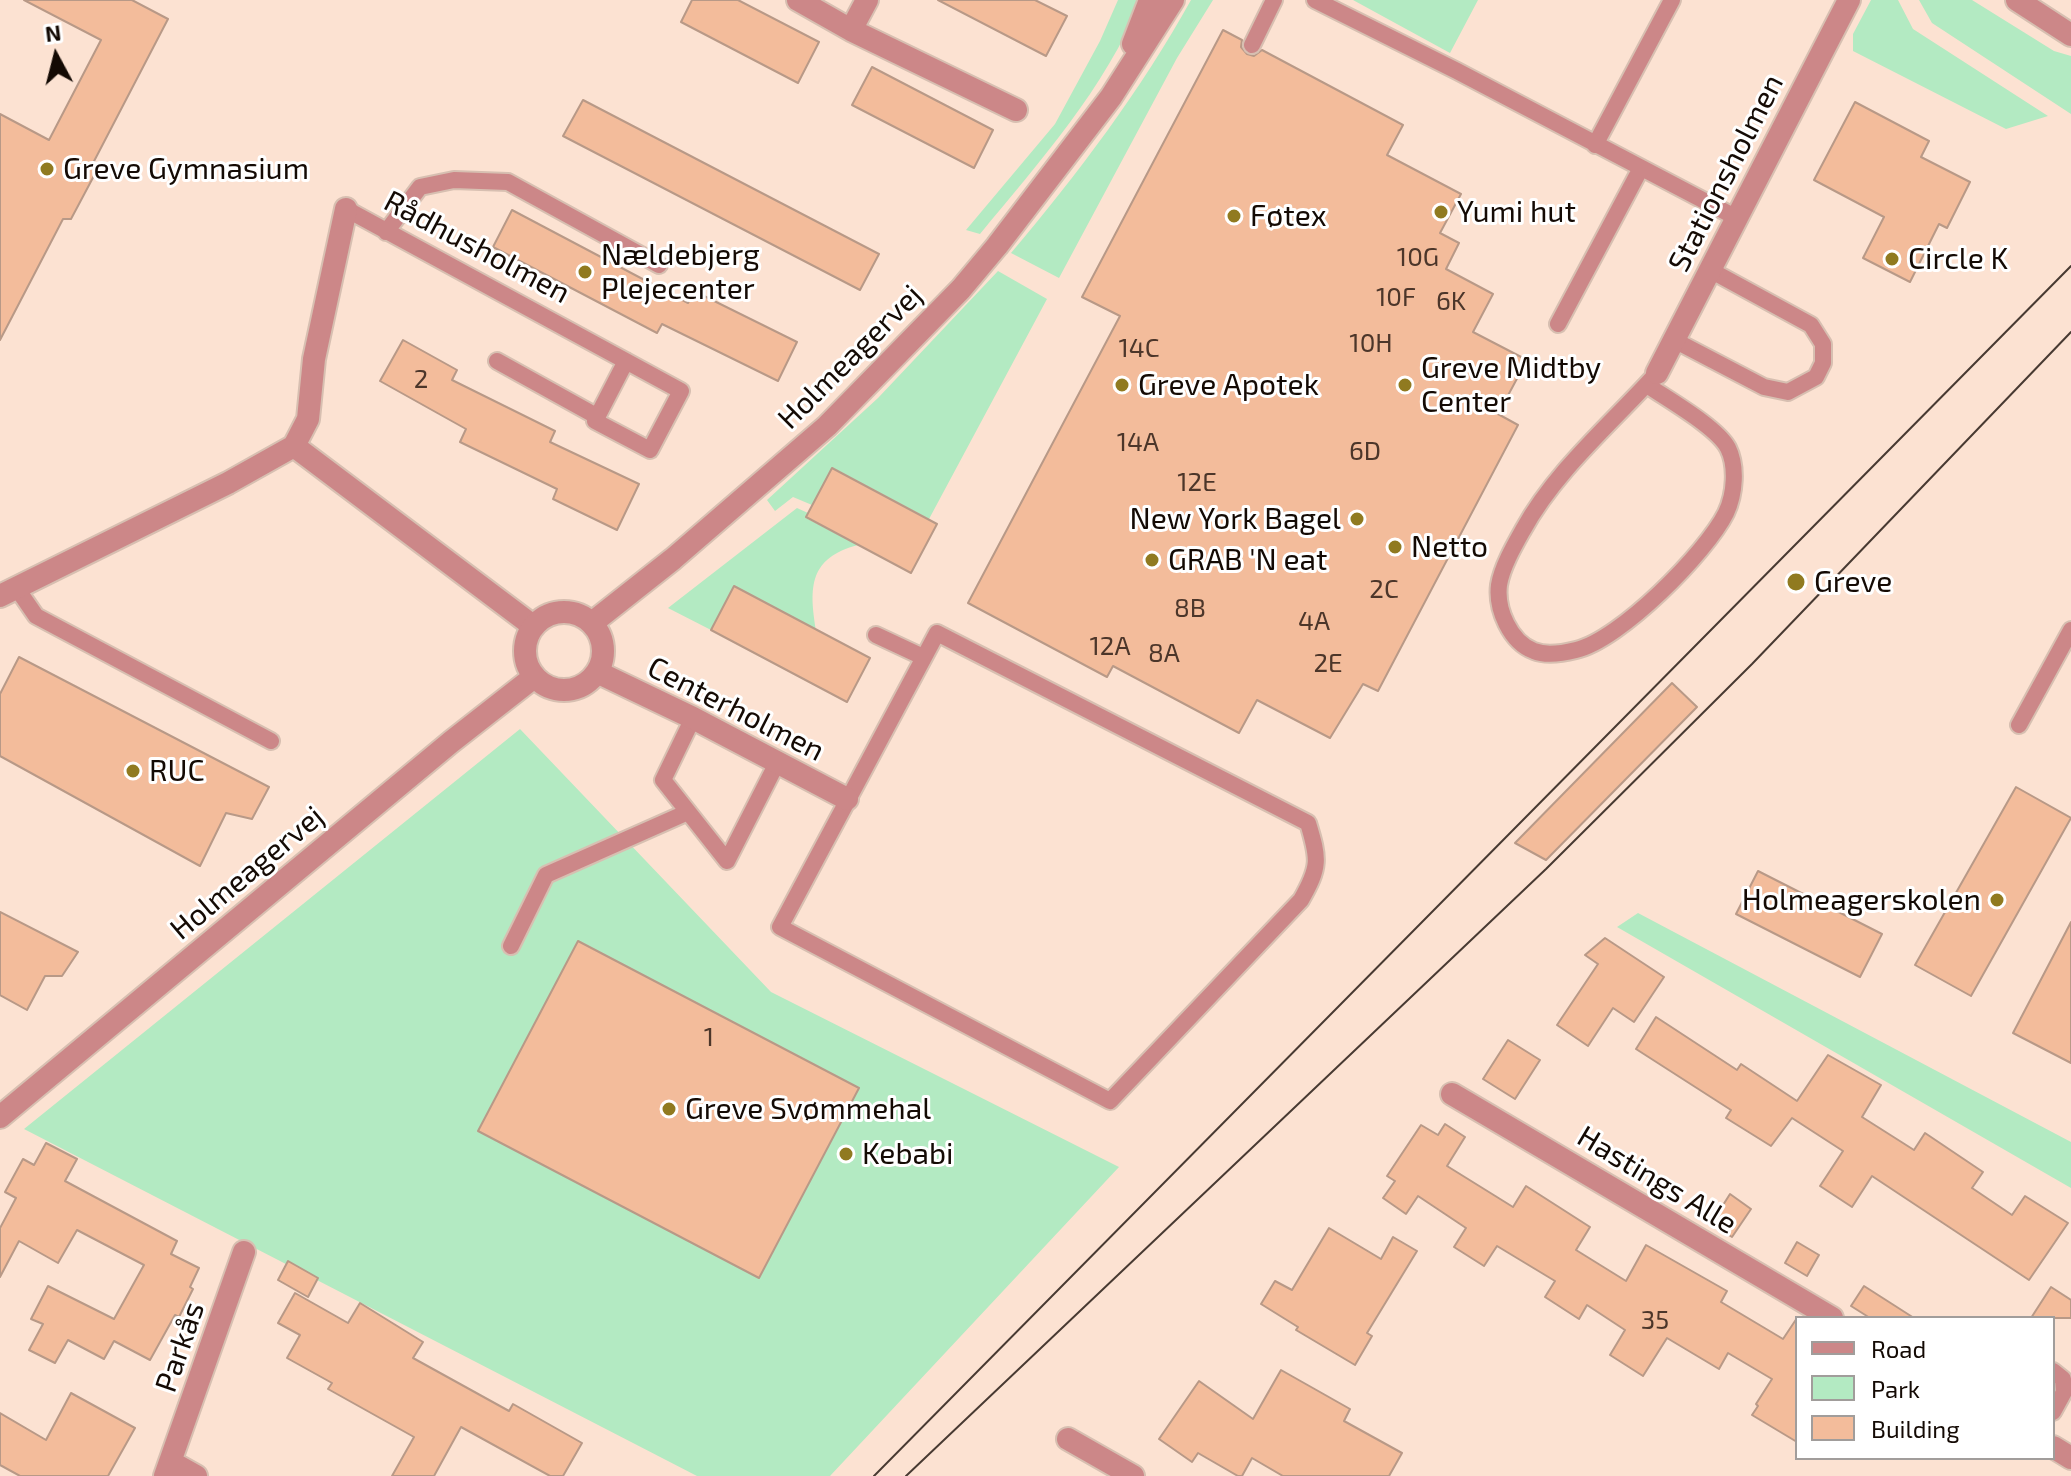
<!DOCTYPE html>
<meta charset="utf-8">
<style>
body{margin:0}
#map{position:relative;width:2071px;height:1476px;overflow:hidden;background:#fce2d2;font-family:"Exo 2",sans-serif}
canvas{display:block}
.legend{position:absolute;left:1795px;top:1316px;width:260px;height:144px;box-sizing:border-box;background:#fff;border:2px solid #a19d9b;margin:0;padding:10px 14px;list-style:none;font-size:24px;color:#140a04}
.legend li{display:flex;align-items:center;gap:16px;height:40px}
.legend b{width:40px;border:2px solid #a19d9b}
.north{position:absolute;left:16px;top:16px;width:80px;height:80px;-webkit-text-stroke:6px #fff;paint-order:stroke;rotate:353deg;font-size:22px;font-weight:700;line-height:32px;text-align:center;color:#140a04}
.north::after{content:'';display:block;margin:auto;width:28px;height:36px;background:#140a04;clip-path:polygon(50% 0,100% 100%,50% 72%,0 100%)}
</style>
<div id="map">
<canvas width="2071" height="1476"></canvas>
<ul class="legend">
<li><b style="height:10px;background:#cc8788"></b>Road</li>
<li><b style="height:22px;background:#b3eac2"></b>Park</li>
<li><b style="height:22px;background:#f3bc9b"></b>Building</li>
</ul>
<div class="north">N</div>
</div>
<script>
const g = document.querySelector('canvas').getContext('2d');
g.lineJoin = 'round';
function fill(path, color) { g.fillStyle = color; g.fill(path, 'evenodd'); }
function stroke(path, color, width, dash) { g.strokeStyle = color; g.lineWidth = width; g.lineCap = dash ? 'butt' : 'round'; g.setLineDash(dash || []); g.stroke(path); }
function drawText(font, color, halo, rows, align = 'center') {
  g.font = font + ' "Exo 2",sans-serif'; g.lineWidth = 6; g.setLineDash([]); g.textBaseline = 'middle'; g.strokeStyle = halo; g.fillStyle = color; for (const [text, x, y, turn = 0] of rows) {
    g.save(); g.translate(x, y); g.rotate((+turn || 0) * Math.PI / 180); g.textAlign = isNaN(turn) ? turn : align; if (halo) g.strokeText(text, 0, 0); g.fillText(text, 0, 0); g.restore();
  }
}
const green = new Path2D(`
 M1118 0H1141C1105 89 1040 161 980 234L966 230 1055 124 1100 41Z
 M1191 0H1213L1177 58 1059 278 1011 253C1078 174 1141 90 1191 0Z
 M1353 0H1478L1450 53Z
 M1871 0H1898L1913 29 2048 116 2006 129 1853 51V34Z
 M1919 0H1972L2054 51 2071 56V114L1932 23Z
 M998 271 1047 299 929 519 833 468 812 505 793 497 775 511 767 500 878 398Z
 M797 508 808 513 806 518 858 545C809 558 809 587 816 630L734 587 711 630 668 608Z
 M520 729 771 992 1119 1167 830 1476H697L24 1129Z
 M1638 913 2071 1142V1188L1617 927Z`);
const building = new Path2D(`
 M24 0H132L168 19 91 167 96 172 71 219H63L0 340V114L49 140 101 40Z
 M692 0H738L819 42 798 83 681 22Z
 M938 0H1035L1067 16 1046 56Z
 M1223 30 1242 40 1241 47 1247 54 1254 56 1262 50 1403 125 1387 155 1461 194 1440 233 1459 243 1446 269 1493 294 1473 332 1527 360 1498 414 1518 425 1378 691 1363 684 1330 738 1257 700 1239 733 1113 666 1107 677 968 603 1120 316 1082 297Z
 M872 67 993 130 974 168 852 105Z
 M583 100 879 254 860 290 563 136Z
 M1855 102 1929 141 1921 157 1970 182 1947 228 1939 224 1910 282 1863 258 1884 217 1814 180Z
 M512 210 688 303 694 291 797 342 778 381 662 324 657 333 493 247Z
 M403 340 457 370 452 380 555 431 550 442 639 484 617 530 553 499 557 489 460 442 466 429 380 381Z
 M832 468 937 524 911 573 806 517Z
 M734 586 870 658 847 702 711 630Z
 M19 657 269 787 252 819 226 813 200 866 0 756V694Z
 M1672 683 1697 707 1546 860 1515 843Z
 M2016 787 2071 818 1971 996 1915 965Z
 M1758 871 1882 934 1860 977 1736 914Z
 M0 912 78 952 62 976H45L27 1010 0 995Z
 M2071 922V1063L2013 1033Z
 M1605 938 1664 977 1634 1022 1613 1008 1588 1046 1557 1025 1598 964 1585 955Z
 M578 941 859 1088 759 1278 478 1131Z
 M1656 1017 1737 1070 1741 1064 1797 1101 1828 1055 1881 1085 1862 1117 1914 1150 1925 1133 1983 1172 1972 1188 2012 1215 2025 1196 2068 1223 2029 1280 1872 1176 1852 1207 1820 1186 1843 1151 1792 1118 1771 1146 1726 1118 1731 1110 1636 1049Z
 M1508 1040 1540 1060 1515 1099 1483 1079Z
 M1445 1124 1465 1137 1447 1166 1513 1207 1526 1186 1590 1227 1576 1250 1626 1281 1646 1245 1727 1291 1721 1302 1783 1339 1797 1318V1442L1752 1415 1758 1406 1756 1404 1772 1379 1728 1353 1719 1369 1667 1338 1643 1376 1610 1355 1625 1330 1587 1305 1579 1319 1545 1297 1555 1281 1497 1246 1484 1266 1454 1247 1466 1228 1418 1196 1406 1214 1383 1198 1395 1181 1387 1176 1421 1125 1438 1135Z
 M46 1143 77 1159 65 1181 177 1241 171 1254 199 1268 190 1287 193 1289 179 1317 175 1315 150 1360 114 1341 104 1359 68 1340 55 1363 29 1350 43 1324 31 1319 48 1286 114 1319 144 1265 77 1230 58 1263 19 1241 0 1277V1228L16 1198 5 1192 23 1159 34 1165Z
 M1730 1194 1751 1209 1732 1237 1711 1224Z
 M1329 1228 1381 1259 1393 1237 1417 1251 1367 1333 1372 1336 1355 1365 1296 1330 1298 1327 1261 1304 1275 1281 1292 1290Z
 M1797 1242 1819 1255 1807 1276 1785 1263Z
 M288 1261 318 1278 308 1297 278 1280Z
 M1864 1286 1914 1318H1870L1851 1306Z
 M2051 1287 2071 1300V1318H2031Z
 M295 1293 348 1323 360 1303 423 1342 413 1358 509 1411 513 1404 582 1443 563 1476H550L461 1427 434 1476H392L414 1437 328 1389 332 1383 287 1358 300 1335 278 1323Z
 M1281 1370 1350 1409 1344 1421 1402 1453 1389 1476H1283L1252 1458 1242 1476H1238L1198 1453 1192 1462 1159 1439 1199 1381 1253 1419Z
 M71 1393 135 1428 108 1476H20L0 1465V1413L46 1440Z`);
const service = new Path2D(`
 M1315 0 1457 71 1737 218
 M1252 45 1274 0
 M1595 145 1672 0
 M346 209 681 391 650 450 595 421 626 361
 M386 232 420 187 454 180 508 182 659 265
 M1558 324 1641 168
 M1674 340 1764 387 1788 392 1816 377 1823 363V344L1811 325 1710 270
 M497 361 598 417
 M1647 385C1667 399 1717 427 1728 448 1737 466 1735 494 1726 513 1706 553 1620 640 1576 650 1564 653 1546 656 1534 651 1510 642 1496 609 1499 585 1502 567 1514 546 1523 530 1556 470 1612 423 1657 373
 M16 587 36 616 271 741
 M937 633 1308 823C1319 859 1320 867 1301 900L1110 1101 780 927Z
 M876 635 923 657
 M693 718 663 780 727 861 777 763
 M2019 725 2071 630
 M511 946 546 875 688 812
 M2053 1371 2063 1379 2064 1392 2053 1412`);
const minor = new Path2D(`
 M798 0 851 30 1016 110
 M851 30 867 0
 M1657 373 1849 0
 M294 446 533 626
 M0 596 228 483 294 446 308 419 314 359 346 209
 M1452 1094 1832 1318
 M1068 1439 1133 1476
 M2053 1447 2071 1458
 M171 1462 196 1476
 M165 1476 244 1252`);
const tertiary = new Path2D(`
 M2017 0 2071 35
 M1133 44 1150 0
 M525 651a39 39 0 1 1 78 0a39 39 0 1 1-78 0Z
 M592 623 673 559 827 426 961 289 997 246 1111 97 1173 0
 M597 672 693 718 847 799
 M0 1117 451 742 534 677`);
const tram = new Path2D(`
 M874 1476 2071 266
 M906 1476 1546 869 1752 664 2071 332`);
const markers = [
 [47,169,8,"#907a20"],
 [1441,212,8,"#907a20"],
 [1234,216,8,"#907a20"],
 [1892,259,8,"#907a20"],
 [585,272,8,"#907a20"],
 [1122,385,8,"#907a20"],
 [1405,385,8,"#907a20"],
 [1357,519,8,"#907a20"],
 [1395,547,8,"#907a20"],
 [1152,560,8,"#907a20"],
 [1796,582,10,"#907a20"],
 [133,771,8,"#907a20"],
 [1997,900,8,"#907a20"],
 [669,1109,8,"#907a20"],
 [846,1154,8,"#907a20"]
];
const numberNames = [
 ["10G",1418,257],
 ["10F",1396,297],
 ["6K",1451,301],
 ["10H",1371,343],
 ["14C",1139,348],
 ["2",421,379],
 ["14A",1138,442],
 ["6D",1365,451],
 ["12E",1197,482],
 ["2C",1384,589],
 ["8B",1190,608],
 ["4A",1314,621],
 ["12A",1110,646],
 ["8A",1164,653],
 ["2E",1328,663],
 ["1",709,1037],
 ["35",1655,1320]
];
const poiNames = [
 ["Greve Gymnasium",63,169],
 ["Yumi hut",1457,212],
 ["Føtex",1250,216],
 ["Nældebjerg",601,255],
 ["Plejecenter",601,289],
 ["Circle K",1908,259],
 ["Greve Midtby",1421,368],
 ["Center",1421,402],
 ["Greve Apotek",1138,385],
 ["New York Bagel",1341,519,"right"],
 ["Netto",1411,547],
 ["GRAB 'N eat",1168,560],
 ["Greve",1814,582],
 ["RUC",149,771],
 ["Holmeagerskolen",1981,900,"right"],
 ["Greve Svømmehal",685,1109],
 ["Kebabi",862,1154]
];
const streetNames = [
 ["Stationsholmen",1726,173,-63],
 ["Rådhusholmen",477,247,28],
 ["Holmeagervej",850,357,-45],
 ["Centerholmen",736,709,27],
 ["Holmeagervej",247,873,-40],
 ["Hastings Alle",1657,1180,31],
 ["Parkås",180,1347,-71]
];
fill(green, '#b3eac2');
fill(building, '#f3bc9b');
stroke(building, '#b89987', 2);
stroke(service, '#d7bfb1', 20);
stroke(minor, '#d7bfb1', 26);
stroke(tertiary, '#d7bfb1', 26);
stroke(service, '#cc8788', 16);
stroke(minor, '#cc8788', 22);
stroke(tertiary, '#cc8788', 22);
stroke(tram, '#483a32', 2);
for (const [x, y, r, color] of markers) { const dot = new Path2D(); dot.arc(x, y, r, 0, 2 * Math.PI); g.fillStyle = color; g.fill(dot); stroke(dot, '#fff', 3); }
drawText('26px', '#4c362a', null, numberNames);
drawText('30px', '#140a04', '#fff', poiNames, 'left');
drawText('30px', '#140a04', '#fff', streetNames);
</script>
